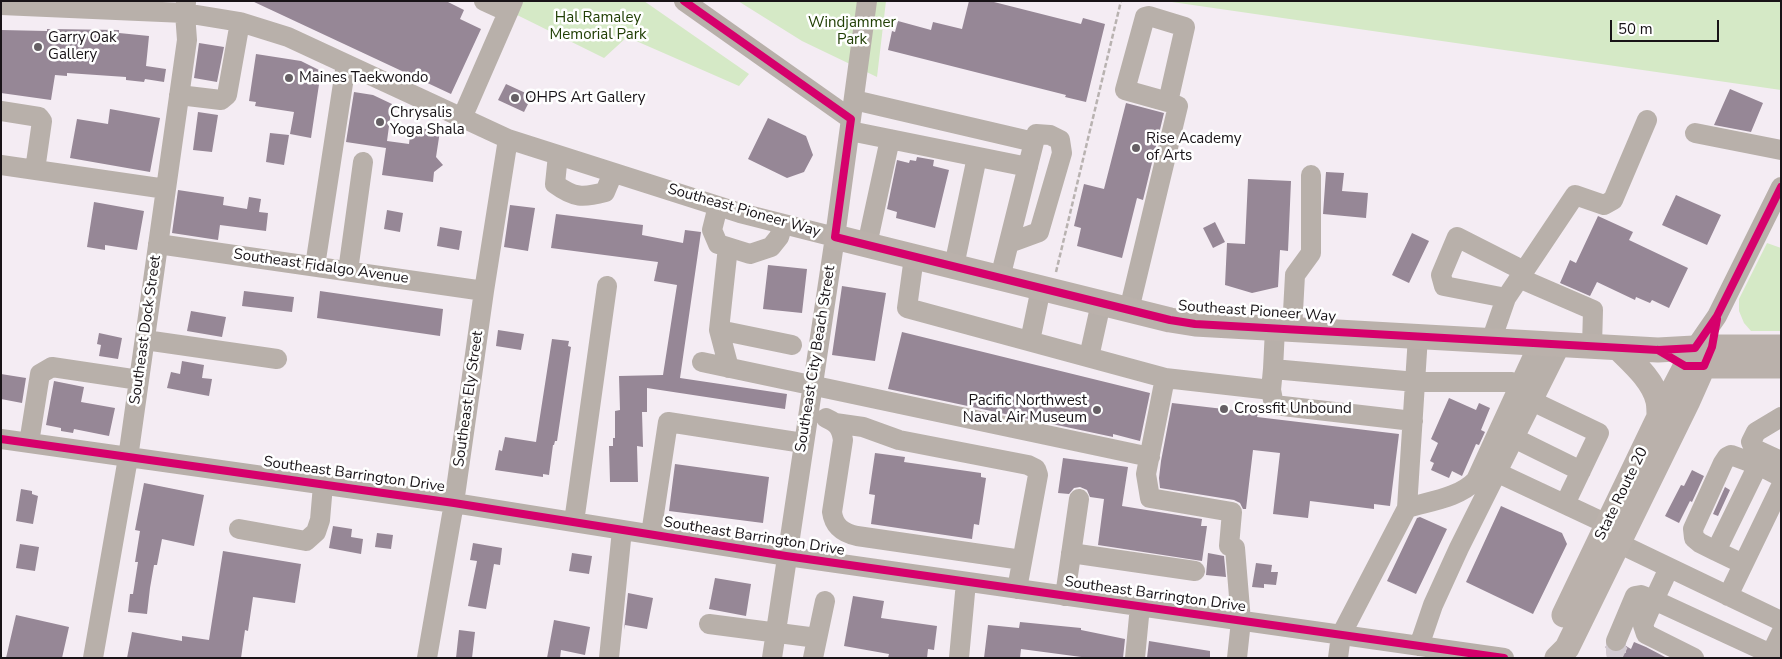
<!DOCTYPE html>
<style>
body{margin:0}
#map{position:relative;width:1782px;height:659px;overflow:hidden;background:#f4ecf3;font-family:"Nunito Sans",sans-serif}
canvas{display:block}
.frame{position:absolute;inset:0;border:2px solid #181317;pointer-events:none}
.scale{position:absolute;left:1610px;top:20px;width:109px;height:22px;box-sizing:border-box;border:2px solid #181317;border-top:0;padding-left:6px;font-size:15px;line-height:18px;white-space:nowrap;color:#181317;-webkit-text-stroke:4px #fff;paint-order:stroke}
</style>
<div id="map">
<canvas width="1782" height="659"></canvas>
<div class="frame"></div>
<div class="scale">50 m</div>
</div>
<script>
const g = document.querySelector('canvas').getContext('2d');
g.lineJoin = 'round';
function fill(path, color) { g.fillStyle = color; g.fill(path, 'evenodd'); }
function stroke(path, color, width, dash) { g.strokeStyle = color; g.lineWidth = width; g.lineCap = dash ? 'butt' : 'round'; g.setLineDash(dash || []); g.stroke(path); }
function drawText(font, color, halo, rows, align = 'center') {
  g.font = font + ' "Nunito Sans",sans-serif'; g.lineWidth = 5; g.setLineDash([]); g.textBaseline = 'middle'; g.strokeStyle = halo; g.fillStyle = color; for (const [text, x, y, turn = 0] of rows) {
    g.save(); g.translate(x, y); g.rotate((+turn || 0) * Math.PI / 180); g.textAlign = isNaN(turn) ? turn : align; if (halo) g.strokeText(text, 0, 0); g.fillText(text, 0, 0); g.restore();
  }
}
const green = new Path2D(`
 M516 1H644L749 74 739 86 627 37 604 58 511 12Z
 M738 1H886L877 77 802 41Z
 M1165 1H1781V90Z
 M1767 243 1781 248V331H1751L1744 323 1739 311V299Z`);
const building = new Path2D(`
 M252 1H446L464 10 460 19 481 29 451 94Z
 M969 1H990L1081 24 1083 18 1105 24 1086 102 1065 97 1066 95 888 50 892 31 895 32 898 21 931 30 933 22 962 29Z
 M47 29 119 30V33L149 36 146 66 166 69 164 82 145 79 144 82 126 80V77L67 73V76L55 75 51 100 1 93V30L47 31Z
 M199 43 224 47 217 82 194 78Z
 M256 54 301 61 321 71 311 138 290 134 294 112 255 106 256 102 249 101Z
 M506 84 532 96 524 112 498 100Z
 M1730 89 1763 103 1751 132 1714 125Z
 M354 92 373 95 392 104 387 141 409 144 411 127 440 131 436 157 443 165 434 172 433 182 382 175 386 148 346 142Z
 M1126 103 1164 113 1143 200 1137 198 1122 258 1077 246 1081 228 1074 226 1084 184 1104 189Z
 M110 109 160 118 150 172 70 158 77 119 108 124Z
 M198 112 218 115 212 152 193 150Z
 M768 118 806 136 813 155 804 172 787 178 748 159Z
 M270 133 289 135 284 165 266 162Z
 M917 157 934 160 933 166 949 170 935 228 896 218 897 212 887 209 897 160 909 163 910 160 916 161Z
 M1326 172 1344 173 1342 191 1368 193 1366 218 1323 214Z
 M1248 179 1291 181 1288 251 1280 250 1278 287 1252 293 1225 285 1227 243 1245 244Z
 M178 190 224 197 223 205 247 209 249 197 261 199 259 212 268 213 266 231 220 225 218 240 172 233Z
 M1676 195 1721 215 1707 245 1662 225Z
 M94 202 144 211 137 250 105 245V250L87 247Z
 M510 205 535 208 528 251 504 247Z
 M387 210 403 213 400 232 384 229Z
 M556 214 643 225 642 235 683 243 685 230 701 232 680 378 787 394 785 409 647 388V412H642L643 447 637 446 638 482H610L609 446H613V438H615V411L620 410 619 376 663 375 677 285 654 281 658 262 551 248Z
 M1598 216 1633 232 1629 240 1688 268 1669 308 1652 300 1650 303 1636 297 1635 300 1597 282 1590 296 1560 283 1570 260 1576 263Z
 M1215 222 1225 242 1213 248 1203 228Z
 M440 227 462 231 459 250 437 246Z
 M1412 233 1429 241 1409 283 1392 275Z
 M768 265 807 269 802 313 763 309Z
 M842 286 886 293 875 361 832 355Z
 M244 291 294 297 292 312 242 306Z
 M320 291 443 309 440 336 317 318Z
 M191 311 226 317 222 337 187 331Z
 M498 330 524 334 521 350 496 346Z
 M902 332 1150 393 1140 441 1113 434V437L888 389Z
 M99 333 122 338 118 359 99 356 101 345 97 344Z
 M552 339 569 341 568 346 571 347 557 441H555L554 445H553L549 475 543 474V477L495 470 499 450 502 451 505 437 536 442Z
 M182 361 204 365 202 378 212 379 209 396 167 388 171 372 180 374Z
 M1 374 26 378 22 403 1 399Z
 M54 381 84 387 81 402 115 408 109 436 74 429 73 433 61 431V428L46 425Z
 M1449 398 1476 410 1479 403 1490 408 1481 430 1485 432 1479 445 1476 444 1462 476 1452 471 1449 478 1431 470 1434 463 1430 461 1438 443 1431 439Z
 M1172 403 1258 413 1257 417 1399 434 1390 506 1374 504V509L1310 501 1308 518 1273 514 1280 453 1253 450 1246 509H1243L1240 503 1234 500 1160 488 1159 478 1161 461Z
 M875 453 905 457 904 462 981 473V477L986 478 979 525 974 524 972 539 871 524 875 495 869 494Z
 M1063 458 1128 467 1122 506 1202 519 1201 526H1207L1202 561 1098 545 1104 499 1090 497 1087 490 1080 487 1074 488 1069 494 1058 493Z
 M675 464 769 477 763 523 669 511Z
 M1692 470 1704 476 1692 502 1690 501 1679 523 1665 516 1681 485 1684 486Z
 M144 483 204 495 194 546 162 539 157 565H154L150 588 147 614 128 612 130 594H133L138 562H135L140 531 135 530Z
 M1725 487 1730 490 1718 516 1713 514Z
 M21 489 32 491V494L38 496 33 524 16 521Z
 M1501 506 1562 533 1567 544 1533 614 1466 582Z
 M1420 517 1447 529 1416 594 1387 581 1417 518Z
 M333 526 352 529 351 537 363 539 361 554 329 548Z
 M377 533 393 535 391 549 375 547Z
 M473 543 502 548 500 565 494 564 486 609 468 606 477 561 470 560Z
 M20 544 39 547 35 571 16 568Z
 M223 551 301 564 295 603 253 597 248 631 245 630 241 658H127L132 632 182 641V636L209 640Z
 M572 553 592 556 589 574 569 571Z
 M1208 553 1224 556 1226 577 1206 575Z
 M1256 563 1272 565 1271 572H1278L1276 585 1264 584V588L1252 587Z
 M715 578 751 584 746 616 709 609Z
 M628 593 653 598 647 629 625 625 624 630Z
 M853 596 884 601 881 618 937 626 934 650 928 649 927 658H888L889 654 844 646Z
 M16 615 69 627 62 658H6Z
 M554 620 590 627 585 655 561 650 560 658H547Z
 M1020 622 1081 628V630L1125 639 1123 658H1089L1021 649 1020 658H984L988 625 1019 628Z
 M459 630 475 632 472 658H456Z
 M1149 641 1210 651V658H1147Z
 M1634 642 1646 647 1667 658H1610L1605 646 1611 652 1618 653 1623 651 1626 646 1631 649Z`);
const minorTunnel = new Path2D(`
 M1616 641V653L1626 658`);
const path = new Path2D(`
 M1056 272 1121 1`);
const minor = new Path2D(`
 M484 1 508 12
 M684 1 851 119
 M1 5 185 13 240 22 288 37 508 139 740 213 835 237
 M179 95 221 100 227 95 240 22
 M854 100 1034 142
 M1 111 39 117 42 121 35 170
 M462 118 513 1
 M850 131 1028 167
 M1695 133 1781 150
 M558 155 555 184C574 198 583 198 605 192L613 173
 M1 165 166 189
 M718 206 712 230 718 244 750 254 771 247 779 237 783 224
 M158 244 484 291
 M867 245 890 139
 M728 247 719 330 729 368
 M914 257 907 308 1165 378 1271 390 1274 405 1413 421
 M315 266 346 64
 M954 266 977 157
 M348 271 363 162
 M1000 278 1036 134 1050 135 1060 140 1062 153 1039 232 1009 243
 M1519 278 1593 310 1592 346
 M1506 298 1444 286 1441 275 1457 237 1524 271
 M1129 310 1178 106 1168 102 1185 27 1149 16 1145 17 1125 90 1168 102
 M719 330 792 345
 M1292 330 1295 275 1311 253V175
 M145 340 277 359
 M1030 341 1041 288
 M1491 341 1506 298 1575 195 1604 205 1613 200 1647 120
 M1695 348 1717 316 1781 187
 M1089 357 1101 303
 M702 362 1150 457
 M1273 369 1275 329
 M1165 378 1146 474 1150 498 1232 512 1229 546 1235 548 1241 621 1237 658
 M1271 390 1273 369 1416 382H1512
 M1532 401 1599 433 1565 504
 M1781 417 1756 432 1751 442 1755 449 1781 461
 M826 418C837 423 841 427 843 440L832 512C834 527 843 533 857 536L1022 560
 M835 423 863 427 899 440 1028 465 1036 469 1038 475 1017 589
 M1514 438 1581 471
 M1 439 454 503 786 556 1504 658
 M29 443 40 374 52 367 139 380
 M1496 472 1607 524
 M1407 508C1430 501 1459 498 1476 480L1539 343
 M574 522 607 286
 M239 529 306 541 316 532 320 520 323 485
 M651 534 668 422 803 443
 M1618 543 1781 621
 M1716 551 1700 543 1694 538 1693 529 1723 463 1727 457 1731 455 1758 465
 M1071 553 1195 571
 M1743 564 1716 551 1758 465 1781 477
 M1669 568 1654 600 1771 654
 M1065 596 1079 499
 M1728 596 1781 486
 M709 624 817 638
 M1616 641 1635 596 1641 595 1654 600 1643 625 1646 634 1694 658
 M1419 646 1433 605 1459 548 1561 344
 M93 658 128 458 187 40 185 13 186 2
 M427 658 454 503 484 291 508 139
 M609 658 622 530
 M772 658 835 237 867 1
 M813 658 825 601
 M959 658 966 582
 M1135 658 1140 606
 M1338 658 1341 635 1407 508 1418 336
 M1769 658 1781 633`);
const major = new Path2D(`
 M835 237 1170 320 1195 324 1658 350 1712 347H1781
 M1618 348C1633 363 1653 380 1658 401 1659 406 1659 412 1659 417
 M1688 366H1781
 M1564 615 1659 417 1695 348
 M1557 658 1567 648 1688 401 1712 347`);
const cycleway = new Path2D(`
 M684 1 851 119 835 237 1170 320 1195 324 1658 350 1695 348 1717 316 1781 187
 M1658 350 1685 366H1704L1712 347 1717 319
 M1 439 454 503 786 556 1504 658`);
const markers = [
 [38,47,5,"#655f64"],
 [289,78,5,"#655f64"],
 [515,98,5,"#655f64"],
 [380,122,5,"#655f64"],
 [1136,148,5,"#655f64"],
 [1224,409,5,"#655f64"],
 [1097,410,5,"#655f64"]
];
const parkNames = [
 ["Hal Ramaley",598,18],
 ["Memorial Park",598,35],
 ["Windjammer",852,23],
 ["Park",852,40]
];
const poiNames = [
 ["Garry Oak",48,38],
 ["Gallery",48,55],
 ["Maines Taekwondo",299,78],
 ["OHPS Art Gallery",525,98],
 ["Chrysalis",390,113],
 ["Yoga Shala",390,130],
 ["Rise Academy",1146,139],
 ["of Arts",1146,156],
 ["Pacific Northwest",1087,401,"right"],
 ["Naval Air Museum",1087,418,"right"],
 ["Crossfit Unbound",1234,409]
];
const streetNames = [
 ["Southeast Pioneer Way",744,211,16],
 ["Southeast Fidalgo Avenue",321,267,8],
 ["Southeast Pioneer Way",1257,312,4],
 ["Southeast Dock Street",146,330,-82],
 ["Southeast City Beach Street",816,359,-81],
 ["Southeast Ely Street",469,399,-82],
 ["Southeast Barrington Drive",354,475,8],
 ["State Route 20",1622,494,-64],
 ["Southeast Barrington Drive",754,537,9],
 ["Southeast Barrington Drive",1155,595,8]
];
fill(green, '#d5e9c6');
fill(building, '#968796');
stroke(minorTunnel, '#d3cbd2', 20, [20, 10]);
stroke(path, '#b8b2b0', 2.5, [5, 2.5]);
stroke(minor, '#b8b0aa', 20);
stroke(major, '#bab1ab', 25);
stroke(cycleway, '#d6006c', 8);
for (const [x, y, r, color] of markers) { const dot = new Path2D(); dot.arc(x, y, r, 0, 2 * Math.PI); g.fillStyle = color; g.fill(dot); stroke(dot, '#fff', 2); }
drawText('15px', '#213f05', '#fff', parkNames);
drawText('15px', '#181317', '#fff', poiNames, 'left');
drawText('15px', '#181317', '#fff', streetNames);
</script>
